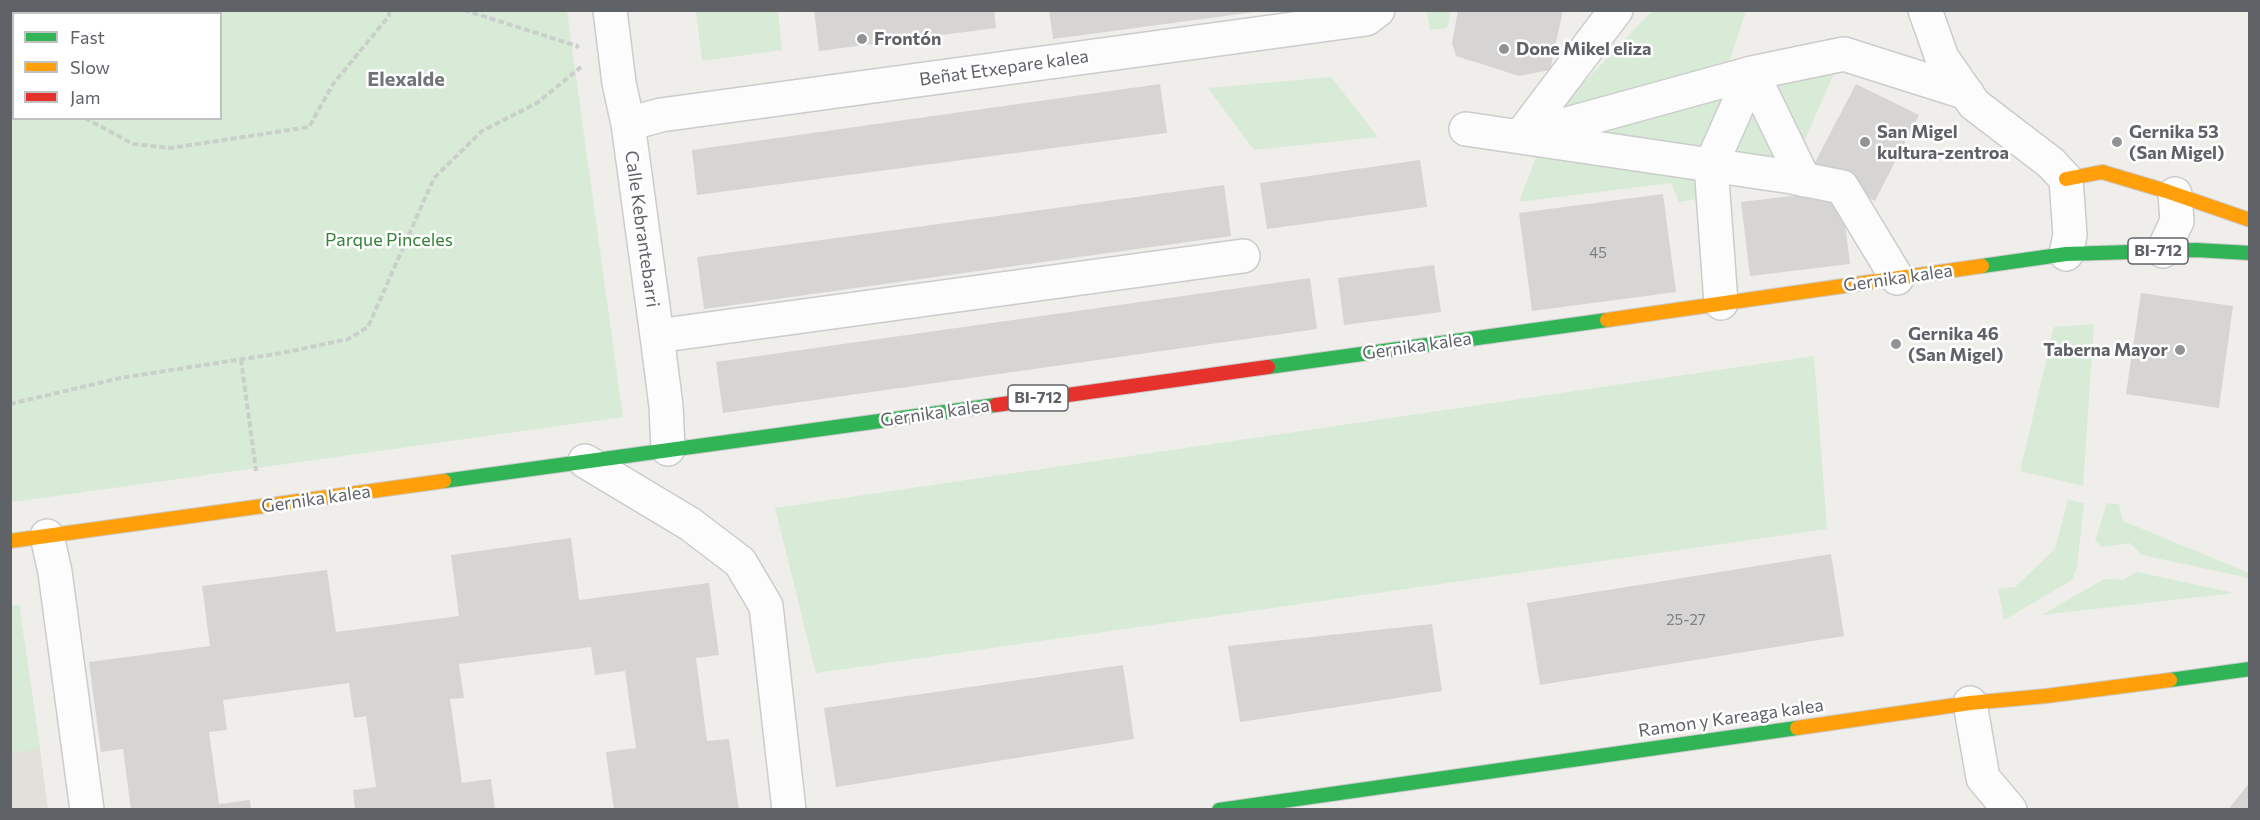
<!DOCTYPE html>
<meta charset="utf-8">
<style>
body{margin:0}
#map{position:relative;width:2260px;height:820px;overflow:hidden;background:#efeeea;font-family:Commissioner,sans-serif}
canvas{display:block}
.frame{position:absolute;inset:0;border:12px solid #5f6368;pointer-events:none}
.legend{position:absolute;left:12px;top:12px;width:210px;height:108px;box-sizing:border-box;background:#fff;border:2px solid #bfc1c3;margin:0;padding:8px 10px;list-style:none;font-size:18px;color:#5f6368}
.legend li{display:flex;align-items:center;gap:12px;height:30px}
.legend b{width:30px;border:2px solid #bfc1c3}
</style>
<div id="map">
<canvas width="2260" height="820"></canvas>
<div class="frame"></div>
<ul class="legend">
<li><b style="height:8px;background:#30b455"></b>Fast</li>
<li><b style="height:8px;background:#ff9f0a"></b>Slow</li>
<li><b style="height:8px;background:#e5322d"></b>Jam</li>
</ul>
</div>
<script>
const g = document.querySelector('canvas').getContext('2d');
g.lineJoin = 'round';
function fill(path, color) { g.fillStyle = color; g.fill(path, 'evenodd'); }
function stroke(path, color, width, dash) { g.strokeStyle = color; g.lineWidth = width; g.lineCap = dash ? 'butt' : 'round'; g.setLineDash(dash || []); g.stroke(path); }
function drawText(font, color, halo, rows, align = 'center') {
  g.font = font + ' Commissioner,sans-serif'; g.lineWidth = 5; g.setLineDash([]); g.textBaseline = 'middle'; g.strokeStyle = halo; g.fillStyle = color; for (const [text, x, y, turn = 0] of rows) {
    g.save(); g.translate(x, y); g.rotate((+turn || 0) * Math.PI / 180); g.textAlign = isNaN(turn) ? turn : align; if (halo) g.strokeText(text, 0, 0); g.fillText(text, 0, 0); g.restore();
  }
}
const education = new Path2D(`
 M19 605 40 749 48 809H11L10 606Z`);
const green = new Path2D(`
 M10 11H567L623 417 13 502 10 483ZM14 14H220V118H14Z
 M696 11H778L782 50 702 61Z
 M1427 11H1451L1447 28 1430 30Z
 M1652 11H1746L1727 69 1555 113Z
 M1836 69 1802 146 1769 82Z
 M1331 77 1378 137 1254 150 1208 88Z
 M1726 96 1705 152 1567 133Z
 M1754 106 1785 165 1725 155Z
 M1539 149 1704 168 1703 198 1679 202 1671 183 1519 202Z
 M2094 324 2083 486 2020 471 2054 327Z
 M1814 356 1827 529 816 673 775 508Z
 M2068 500 2084 503 2077 567 2072 580 2004 620 1998 589 2015 587 2055 549Z
 M2107 503 2119 504 2123 521 2249 573V578L2142 555 2130 543 2103 547 2095 541Z
 M2137 572 2234 593 2042 615 2104 579 2123 580Z
 M19 605 40 749 11 753V606Z`);
const building = new Path2D(`
 M814 10H994L996 28 819 51Z
 M1049 10H1255V12L1053 39Z
 M1458 10H1563L1550 70 1519 76 1456 56 1452 43Z
 M1160 84 1167 133 697 195 692 150Z
 M1856 84 1919 115 1875 201 1811 170Z
 M1420 160 1427 207 1267 229 1260 183Z
 M1224 185 1231 236 704 309 697 257Z
 M1841 190 1850 264 1750 276 1741 202Z
 M1663 194 1676 292 1532 311 1519 213Z
 M1434 265 1441 312 1344 325 1338 278Z
 M1310 278 1317 329 723 413 716 362Z
 M2141 293 2233 306 2219 408 2126 394Z
 M571 538 579 600 709 583 719 655 696 658 707 741 729 739 739 810H614L606 752 636 748 625 671 595 675 591 647 459 664 464 698 450 699 462 783 491 779 495 810H355L353 790 376 787 366 716 354 718 349 683 223 700 227 730 209 732 219 804 250 800 251 810H131L123 749 101 752 89 662 210 646 202 586 327 570 336 632 459 616 451 555Z
 M1831 554 1844 636 1540 685 1527 603Z
 M1432 624 1442 691 1240 722 1228 646Z
 M1123 665 1134 739 836 787 824 708Z
 M2250 782V810H2228Z`);
const path = new Path2D(`
 M54 10 55 14
 M464 10 577 46 578 48
 M85 118 133 144 171 148 309 127 333 84 389 16V10
 M241 359 256 471
 M10 404 120 378 282 353 348 339 368 327 434 178 482 131 537 103 581 67`);
const street = new Path2D(`
 M610 10 619 83 628 124 657 336 666 406 668 449
 M1616 10 1520 137 1752 73 1844 54 1967 93
 M1925 10 1942 58 1974 104 2051 163 2066 179 2070 235 2066 254
 M628 124 661 115 1366 19 1378 10
 M1466 129 1792 177 1842 187 1897 278
 M2163 251 2177 221 2175 194
 M1721 303 1711 165 1752 73 1804 180
 M657 336 1243 256
 M585 461 690 524 740 562 766 606 789 810
 M47 536 55 572 87 810
 M1970 703 1983 778 2010 810`);
const fast = new Path2D(`
 M1982 266 2066 254 2196 250 2250 253
 M1268 367 1607 320
 M444 481 996 405
 M2170 680 2250 669
 M1219 810 1797 728`);
const slow = new Path2D(`
 M2066 179 2102 172 2166 191 2250 220
 M1607 320 1982 266
 M10 541 444 481
 M1797 728 1970 703 2046 696 2170 680`);
const jam = new Path2D(`
 M996 405 1268 367`);
const markers = [
 [862,39,6,"#919496"],
 [1504,49,6,"#919496"],
 [1865,142,6,"#919496"],
 [2117,142,6,"#919496"],
 [1896,344,6,"#919496"],
 [2180,350,6,"#919496"]
];
const numberNames = [
 ["45",1598,253],
 ["25-27",1686,620]
];
const shields = [
 [2158,251,60],
 [1038,398,60]
];
const shieldNames = [
 ["BI-712",2158,251],
 ["BI-712",1038,398]
];
const poiNames = [
 ["Frontón",874,39],
 ["Done Mikel eliza",1516,49],
 ["San Migel",1877,132],
 ["kultura-zentroa",1877,153],
 ["Gernika 53",2129,132],
 ["(San Migel)",2129,153],
 ["Gernika 46",1908,334],
 ["(San Migel)",1908,355],
 ["Taberna Mayor",2168,350,"right"]
];
const streetNames = [
 ["Beñat Etxepare kalea",1004,68,-8],
 ["Calle Kebrantebarri",642,229,82],
 ["Gernika kalea",1898,278,-8],
 ["Gernika kalea",1417,346,-8],
 ["Gernika kalea",935,413,-8],
 ["Gernika kalea",316,499,-8],
 ["Ramon y Kareaga kalea",1731,718,-8]
];
const parkNames = [
 ["Parque Pinceles",389,240]
];
const neighbourhoodNames = [
 ["Elexalde",406,79]
];
fill(education, '#e2e0da');
fill(green, '#d8ebd6');
fill(building, '#d6d5d3');
stroke(street, '#cbcccc', 36);
stroke(fast, '#cacacb', 16);
stroke(slow, '#cacacb', 16);
stroke(jam, '#cacacb', 16);
stroke(path, '#cacfcc', 4, [6, 3]);
stroke(street, '#fdfcfc', 33);
stroke(fast, '#30b455', 14);
stroke(slow, '#ff9f0a', 14);
stroke(jam, '#e5322d', 14);
for (const [x, y, r, color] of markers) { const dot = new Path2D(); dot.arc(x, y, r, 0, 2 * Math.PI); g.fillStyle = color; g.fill(dot); stroke(dot, '#fff', 2); }
drawText('15px', '#7e8184', null, numberNames);
for (const [x, y, w] of shields) { const box = new Path2D(); box.roundRect(x - w / 2, y - 13, w, 26, 4.5); g.fillStyle = '#fff'; g.fill(box); stroke(box, '#5f6368', 1.5); }
drawText('bold 16px', '#5f6368', null, shieldNames);
drawText('bold 18px', '#5f6368', '#fff', poiNames, 'left');
drawText('18px', '#5f6368', '#fff', streetNames);
drawText('18px', '#348238', '#fff', parkNames);
drawText('bold 20px', '#70757a', '#fff', neighbourhoodNames);
</script>
